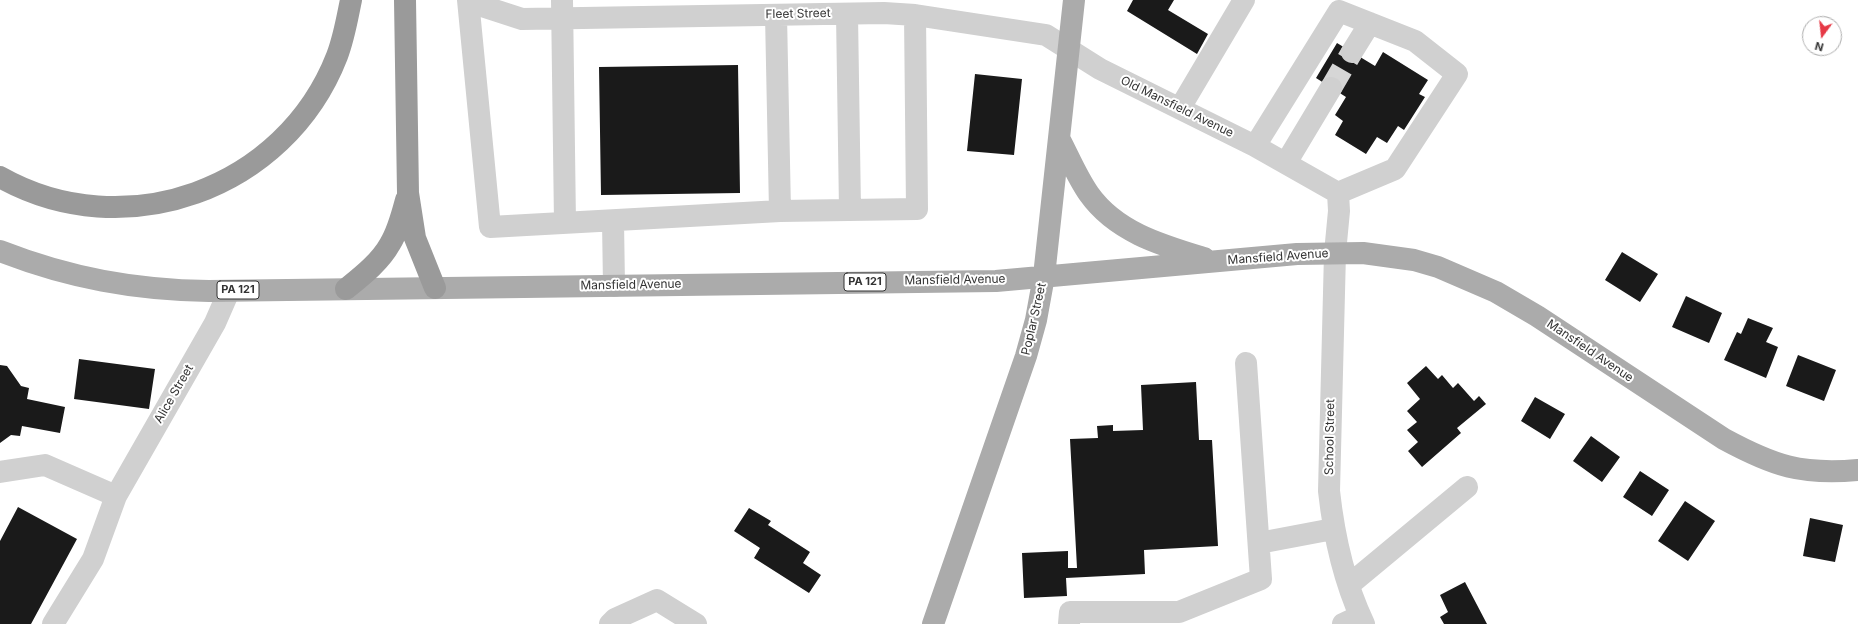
<!DOCTYPE html>
<style>
body{margin:0}
#map{position:relative;width:1858px;height:624px;overflow:hidden;background:#fff;font-family:Inter,sans-serif}
canvas{display:block}
.north{position:absolute;left:1802px;top:16px;width:40px;height:40px;box-sizing:border-box;background:#fff;border:1px solid #adadad;border-radius:50%;rotate:195deg;font-size:11px;font-weight:700;line-height:16px;text-align:center;color:#333}
.north::after{content:'';display:block;margin:auto;width:14px;height:18px;background:#e63946;clip-path:polygon(50% 0,100% 100%,50% 72%,0 100%)}
</style>
<div id="map">
<canvas width="1858" height="624"></canvas>
<div class="north">N</div>
</div>
<script>
const g = document.querySelector('canvas').getContext('2d');
g.lineJoin = 'round';
function fill(path, color) { g.fillStyle = color; g.fill(path, 'evenodd'); }
function stroke(path, color, width, dash) { g.strokeStyle = color; g.lineWidth = width; g.lineCap = dash ? 'butt' : 'round'; g.setLineDash(dash || []); g.stroke(path); }
function drawText(font, color, halo, rows, align = 'center') {
  g.font = font + ' Inter,sans-serif'; g.lineWidth = 4; g.setLineDash([]); g.textBaseline = 'middle'; g.strokeStyle = halo; g.fillStyle = color; for (const [text, x, y, turn = 0] of rows) {
    g.save(); g.translate(x, y); g.rotate((+turn || 0) * Math.PI / 180); g.textAlign = isNaN(turn) ? turn : align; if (halo) g.strokeText(text, 0, 0); g.fillText(text, 0, 0); g.restore();
  }
}
const building = new Path2D(`
 M1133 0H1174L1168 10 1208 34 1197 54 1127 11Z
 M1337 43 1375 66 1383 52 1428 80 1419 94 1425 97 1404 130 1398 126 1387 143 1377 137 1366 154 1335 135 1343 121 1335 115 1346 97 1316 78Z
 M738 65 740 193 601 195 599 67Z
 M975 74 1022 79 1014 155 967 151Z
 M1622 252 1658 274 1640 302 1605 280Z
 M1686 296 1722 313 1709 343 1672 327Z
 M1748 318 1773 328 1766 342 1778 347 1766 378 1724 360 1737 332 1741 334Z
 M1798 355 1836 370 1824 401 1786 386Z
 M79 359 155 369 149 409 74 399Z
 M0 365 7 366 21 386 29 388 27 399 65 407 60 433 22 426 20 436 11 435 0 443Z
 M1426 366 1438 379 1442 375 1453 388 1458 383 1474 401 1479 396 1486 404 1457 428 1461 433 1422 467 1408 451 1418 442 1407 430 1417 422 1407 411 1420 399 1407 383Z
 M1196 382 1199 440H1212L1218 546 1144 550 1145 574 1066 578 1067 596 1024 598 1022 553 1068 551V568H1077L1070 439 1098 438 1097 426 1113 425V431L1143 430 1141 385Z
 M1535 397 1565 414 1550 439 1521 421Z
 M1591 436 1620 457 1602 482 1573 461Z
 M1640 471 1669 490 1652 516 1623 497Z
 M1685 501 1715 521 1688 561 1658 541Z
 M18 507 77 539 31 624H0V541Z
 M749 508 771 521 768 525 810 552 803 563 821 575 809 593 754 558 760 548 734 531Z
 M1810 518 1843 525 1835 562 1803 556Z
 M1465 582 1487 624H1444L1440 617 1448 612 1440 595Z`);
const minorTunnel = new Path2D(`
 M1331 88 1352 52`);
const minor = new Path2D(`
 M468 0 490 227 780 211 917 209 915 15
 M469 0 479 5 522 19 884 13 915 15 1046 35 1100 69 1255 146 1338 193
 M562 0 565 223
 M847 14 850 210
 M776 15 780 211
 M1352 52 1370 23
 M1180 108 1244 0
 M1255 146 1339 11 1415 41 1457 74 1395 169 1338 193
 M1286 163 1331 88
 M1338 193 1339 211 1335 253 1329 491C1334 537 1344 582 1364 624
 M613 221 614 286
 M0 472 45 465 116 496 215 323 229 291
 M1259 543 1333 529
 M1349 585 1467 487
 M53 624 93 559 116 496
 M610 624 615 619 657 600 696 624
 M1069 624 1070 612H1179L1261 579 1246 363
 M1343 624 1360 616`);
const major = new Path2D(`
 M1059 138C1069 157 1077 177 1089 194 1116 232 1161 245 1204 258
 M0 251C69 278 135 290 209 291L996 281 1297 254 1363 253 1414 260 1438 267 1496 292 1537 316 1724 439C1774 466 1801 475 1858 470
 M933 624 1026 356 1036 320 1044 276 1074 0`);
const highway = new Path2D(`
 M405 0 408 193 415 238 435 288
 M0 177C124 247 285 190 337 56 344 38 347 19 351 0
 M346 289C362 276 380 262 390 244 398 231 402 215 406 200`);
const shields = [
 [865,282,42],
 [238,290,42]
];
const shieldNames = [
 ["PA 121",865,282],
 ["PA 121",238,290]
];
const streetNames = [
 ["Fleet Street",798,14,-1],
 ["Old Mansfield Avenue",1177,107,26],
 ["Mansfield Avenue",1278,257,-4],
 ["Mansfield Avenue",955,280,-1],
 ["Mansfield Avenue",631,285,-1],
 ["Poplar Street",1034,319,-77],
 ["Mansfield Avenue",1590,351,34],
 ["Alice Street",174,394,-60],
 ["School Street",1330,437,-89]
];
fill(building, '#1a1a1a');
stroke(minorTunnel, '#d6d6d6', 22, [22, 11]);
stroke(minor, '#d0d0d0', 22);
stroke(major, '#ababab', 22);
stroke(highway, '#9a9a9a', 22);
for (const [x, y, w] of shields) { const box = new Path2D(); box.roundRect(x - w / 2, y - 9, w, 18, 3); g.fillStyle = '#fff'; g.fill(box); stroke(box, '#333', 1); }
drawText('bold 11px', '#333', null, shieldNames);
drawText('12px', '#333', '#fff', streetNames);
</script>
